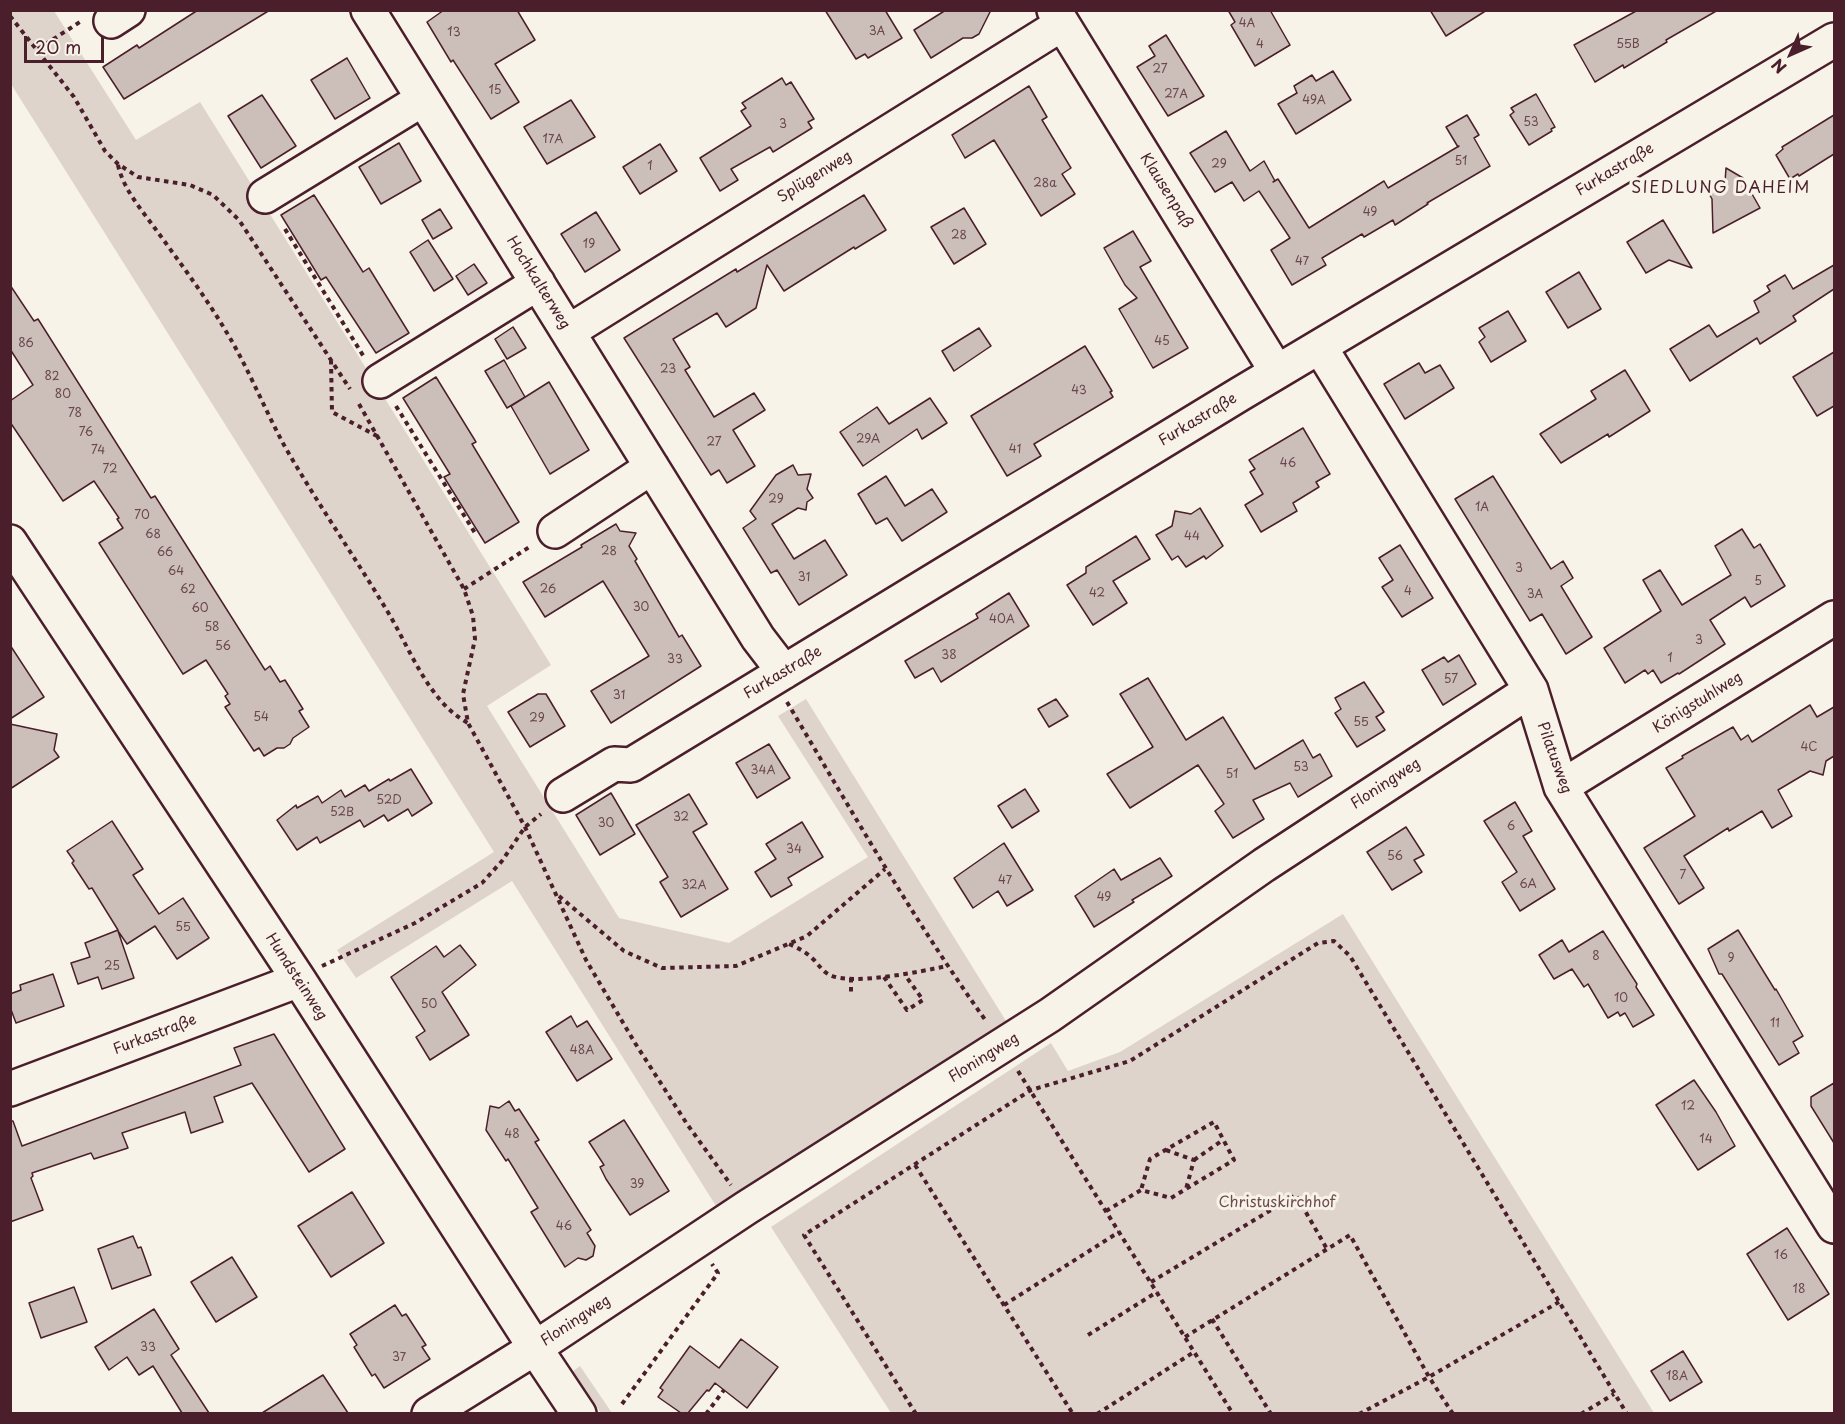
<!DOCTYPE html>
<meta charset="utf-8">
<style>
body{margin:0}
#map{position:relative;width:1845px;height:1424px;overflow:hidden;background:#f7f3e8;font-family:"Playpen Sans",sans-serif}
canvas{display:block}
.frame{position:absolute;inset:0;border:12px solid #4a1f2b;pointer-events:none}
.north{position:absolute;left:1761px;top:24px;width:60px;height:60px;-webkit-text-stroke:4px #f7f3e8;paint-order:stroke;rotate:225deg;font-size:16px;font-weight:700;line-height:24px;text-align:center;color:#4a1f2b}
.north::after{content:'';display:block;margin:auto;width:21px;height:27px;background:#4a1f2b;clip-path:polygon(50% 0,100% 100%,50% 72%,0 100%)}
.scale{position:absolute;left:24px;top:36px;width:80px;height:27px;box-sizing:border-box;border:3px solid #4a1f2b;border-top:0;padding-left:8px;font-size:18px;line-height:21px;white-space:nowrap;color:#4a1f2b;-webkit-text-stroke:4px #f7f3e8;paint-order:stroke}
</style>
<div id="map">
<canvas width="1845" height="1424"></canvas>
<div class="frame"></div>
<div class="north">N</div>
<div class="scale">20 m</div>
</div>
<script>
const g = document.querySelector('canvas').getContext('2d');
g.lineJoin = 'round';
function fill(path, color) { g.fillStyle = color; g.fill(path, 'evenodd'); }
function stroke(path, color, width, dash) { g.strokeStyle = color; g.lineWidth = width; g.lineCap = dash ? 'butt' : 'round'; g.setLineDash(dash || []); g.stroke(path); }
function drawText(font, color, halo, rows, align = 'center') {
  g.font = font + ' "Playpen Sans",sans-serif'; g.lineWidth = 6; g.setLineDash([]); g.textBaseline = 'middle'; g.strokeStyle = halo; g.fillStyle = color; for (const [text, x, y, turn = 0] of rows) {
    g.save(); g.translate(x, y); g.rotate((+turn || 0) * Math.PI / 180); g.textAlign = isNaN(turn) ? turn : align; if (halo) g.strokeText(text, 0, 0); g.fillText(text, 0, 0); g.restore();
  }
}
const green = new Path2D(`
 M11 11H54L136 140 200 102 551 665 487 706 619 918 729 943 868 857 778 716 806 699 1006 1021 716 1206 512 881 356 978 337 950 494 852 11 84Z
 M1343 914 1654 1413H891L771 1227 1051 1043 1068 1071 1120 1052Z
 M580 1366 612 1413H601L573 1371Z`);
const building = new Path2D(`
 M198 10H270L124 99 103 67 137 45 139 48Z
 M444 10H517L535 40 495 64 519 102 491 119 453 60 451 62 427 22Z
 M825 10H885L902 38 868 58 865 54 856 59Z
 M946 10H991L979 34 972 38H963L931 58 914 30Z
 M1228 10H1270L1290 45 1255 66 1231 25 1235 22Z
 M1430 10H1487L1446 36Z
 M1638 10H1718L1666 40 1667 42 1624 68 1623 65 1595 82 1574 45Z
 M1166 35 1204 96 1168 116 1137 67 1155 56 1149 46Z
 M347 58 370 98 335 119 311 80Z
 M1333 71 1351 100 1296 134 1278 104 1297 93 1294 86 1312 75 1316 81Z
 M782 78 786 85 791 82 814 119 808 122 812 128 773 152 770 147 731 169 738 180 720 191 700 158 751 126 741 111 746 108 742 103Z
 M1029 86 1047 117 1042 120 1071 168 1062 174 1075 194 1041 216 994 140 965 158 952 135Z
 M1536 94 1555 127 1551 129 1552 131 1529 145 1510 115 1514 112 1511 108Z
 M262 95 296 146 261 168 228 116Z
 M571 100 595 137 547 164 524 127Z
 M1467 115 1479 135 1474 138 1490 166 1427 203 1428 204 1395 225 1393 220 1364 237 1362 234 1322 258 1326 265 1292 285 1271 250 1290 238 1259 191 1244 201 1232 182 1215 192 1190 153 1226 131 1250 171 1264 161 1275 181 1273 182 1278 179 1309 228 1384 181 1388 188 1459 146 1458 147 1446 127Z
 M1834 115V154L1799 176 1798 174 1790 179 1776 155 1783 149 1782 147Z
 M399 143 421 181 381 204 359 167Z
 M660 144 677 171 640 194 623 167Z
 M1726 168 1743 178 1760 208 1713 233 1712 199 1708 192 1725 182Z
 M314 195 363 272 369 268 409 333 376 353 326 277 321 280 281 215Z
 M864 195 886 230 855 249 854 247 784 291 767 265 756 308 726 327 717 313 673 339 690 367 685 370 714 417 754 393 765 410 733 430 755 466 727 483 719 470 711 475 624 338 736 269 737 272Z
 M964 208 986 244 954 264 931 227Z
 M440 209 452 228 433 239 422 220Z
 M596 212 620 250 585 272 561 234Z
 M1663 220 1692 268 1669 260 1646 273 1627 242Z
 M1133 231 1151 261 1140 267 1188 348 1153 368 1119 309 1137 298 1125 285 1104 248Z
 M428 240 453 279 434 291 410 252Z
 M474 264 487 283 468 295 456 276Z
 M1834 265V289L1793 316 1796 321 1760 344 1757 338 1690 381 1670 349 1709 325 1717 337 1759 312 1754 301 1770 291 1767 286 1785 275 1793 289Z
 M1579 272 1601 309 1568 328 1546 292Z
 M10 285 34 321 38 319 151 498 155 496 265 670 270 666 280 682 285 680 303 709 299 711 309 727 293 738 290 744 284 748H277L264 756 259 748 254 751 225 707 230 704 225 696 228 694 206 660 183 674 99 543 123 528 117 519 119 518 94 481 63 501 10 422V401L33 385 10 349Z
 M1508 311 1526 341 1491 362 1479 342 1485 337 1479 328Z
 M513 327 526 348 507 359 495 339Z
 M979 328 991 346 954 371 942 351Z
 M1085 346 1112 391 1110 392 1113 397 1034 444 1041 456 1007 476 971 416Z
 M1834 352V406L1817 416 1793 377Z
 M504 360 525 397 507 408 485 371Z
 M1419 363 1425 373 1440 365 1454 388 1405 419 1384 384Z
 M1625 370 1650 411 1609 437 1608 434 1561 463 1540 434 1596 399 1591 391Z
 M436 377 476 442 472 444 519 522 485 543 444 477 450 474 403 398Z
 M549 382 589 450 550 474 511 406Z
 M930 398 947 423 922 439 917 429 863 466 840 432 877 407 889 424Z
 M1303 428 1330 474 1316 482 1319 487 1293 503 1297 511 1261 532 1245 505 1263 494 1250 472 1255 469 1249 460Z
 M793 465 798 475 811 474 807 489 813 498 807 502 806 510 798 508 772 524 794 559 825 540 847 575 799 605 777 570 771 573 743 528 756 519 750 511 776 475Z
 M886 476 905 506 932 489 947 512 902 541 887 518 876 524 858 494Z
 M1493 476 1551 569 1563 561 1573 578 1561 586 1592 637 1566 654 1542 614 1530 621 1455 499Z
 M1200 508 1223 546 1206 559 1204 556 1186 567 1178 556 1172 560 1156 535 1172 526 1175 511 1191 514Z
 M616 524 620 531 636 533 629 546 637 559 635 561 679 637 682 635 701 666 611 723 591 691 649 656 603 581 545 617 523 582 582 547 581 545Z
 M1742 529 1754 548 1760 544 1785 586 1751 607 1745 597 1710 620 1725 644 1679 674 1678 673 1661 683 1653 670 1648 674 1645 670 1625 683 1604 648 1661 611 1643 580 1660 570 1682 605 1731 575 1715 546Z
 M1136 536 1150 559 1113 581 1127 603 1093 625 1067 585 1086 573V567Z
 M1400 545 1433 598 1402 617 1382 587 1393 580 1379 558Z
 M1009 593 1029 626 941 682 933 668 915 678 905 661 978 618 976 614Z
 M10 645 44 697 10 719Z
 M1459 655 1476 684 1443 705 1422 670 1444 657 1448 662Z
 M1148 678 1186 740 1223 717 1255 769 1303 740 1313 758 1320 754 1332 776 1298 797 1290 783 1253 800 1264 819 1233 838 1215 811 1224 804 1198 765 1130 808 1107 774 1153 747 1120 694Z
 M1364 682 1384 712 1376 717 1385 730 1357 747 1335 713 1341 709 1335 698Z
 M538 694H546L565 726 530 747 508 712Z
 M1056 699 1068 716 1049 727 1038 709Z
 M1810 705 1817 717 1834 707V756L1826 761 1823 775 1810 771 1778 790 1792 816 1772 828 1762 811 1729 831 1728 828 1684 856 1704 888 1679 904 1644 848 1695 816 1666 768 1683 758 1682 756 1733 727 1741 740 1748 735 1752 742Z
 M10 724 57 734 54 750 59 757 10 789Z
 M769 744 790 778 757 798 736 763Z
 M411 769 432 803 412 816 408 809 388 821 384 815 364 827 360 820 320 843 317 837 297 850 277 820 296 805 297 808 318 796 322 803 341 790 345 797 365 785 369 791 389 779 390 781Z
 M1025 789 1039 811 1012 828 998 806Z
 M611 793 635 834 600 855 576 815Z
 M689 794 707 824 693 832 728 889 681 917 660 882 668 877 636 825Z
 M1515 802 1532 831 1523 836 1555 889 1520 911 1502 882 1517 872 1484 821Z
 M112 821 143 869 133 875 159 914 183 898 209 938 177 959 155 926 127 944 118 931 134 978 102 989 98 977 78 984 71 963 90 957 85 943 118 930 92 888 89 889 72 863 74 861 67 851Z
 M802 822 823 857 788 878 792 885 771 897 755 872 776 859 766 844Z
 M1406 827 1424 855 1414 860 1422 872 1392 890 1367 852Z
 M1004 843 1033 890 1007 906 998 891 973 908 954 878Z
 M1160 858 1172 876 1132 900 1134 902 1094 927 1075 896 1114 869 1121 880Z
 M1738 930 1775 990 1776 989 1803 1036 1793 1042 1799 1053 1779 1065 1722 974H1719L1708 949Z
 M1603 931 1637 984 1636 987 1654 1015 1633 1027 1625 1013 1620 1016 1618 1012 1608 1018 1588 984 1584 987 1572 969 1554 979 1539 955 1562 940 1569 952Z
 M460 945 476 965 442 992 469 1035 430 1060 416 1037 425 1031 391 977 436 946 444 957Z
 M53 974 64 1006 16 1023 10 1007V994L21 990 20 985Z
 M571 1016 577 1027 587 1021 612 1059 577 1081 546 1032Z
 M274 1034 345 1149 309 1172 252 1083 214 1097 223 1122 191 1133 185 1112 122 1133 128 1148 94 1159 91 1153 32 1173 33 1176 31 1178 43 1210 10 1222V1121H13L22 1146 241 1065 234 1048Z
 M1694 1080 1716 1112 1735 1146 1698 1170 1656 1105Z
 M1834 1083V1143L1811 1106V1097Z
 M509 1101 515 1111 519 1109 539 1140 535 1142 591 1230 587 1233 595 1246 593 1256 586 1260 578 1258 565 1267 531 1212 538 1208 508 1159 506 1161 486 1130 490 1106 499 1108Z
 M624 1120 669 1191 630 1215 606 1179 600 1167 604 1165 589 1142Z
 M352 1192 384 1243 331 1277 298 1226Z
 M1787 1228 1829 1294 1788 1320 1747 1254Z
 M133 1236 138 1248 141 1247 151 1275 112 1289 98 1249Z
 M232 1257 257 1297 216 1322 191 1282Z
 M74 1287 87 1322 41 1338 29 1303Z
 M395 1305 402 1316 406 1314 426 1345 422 1347 430 1359 384 1388 375 1374 372 1376 354 1347 357 1345 350 1334Z
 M154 1309 179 1349 171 1355 209 1413H182L153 1366 139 1375 127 1357 109 1370 95 1347Z
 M741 1339 778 1367 747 1408 715 1383 709 1391 707 1390 688 1413H681L658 1397 663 1390 660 1388 690 1346 719 1368Z
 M1683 1351 1702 1382 1670 1401 1651 1371Z
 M323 1375 348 1413H262Z`);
const path = new Path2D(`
 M10 16 74 97 105 151 118 164 138 177 190 185 213 195 239 220 350 389
 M38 49 83 20
 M118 165C123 188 140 208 154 227 178 260 203 293 224 328 247 365 263 406 284 445 317 503 355 557 389 614 411 651 429 702 468 723
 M285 229 364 357
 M331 360 332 412 377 436
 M359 404 464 589 473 616 475 639 463 694 468 723 525 827 586 960 635 1043 687 1124 731 1185
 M396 406 475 533
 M464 589 531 546
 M787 702C851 810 913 919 986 1021
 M559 896 624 951 662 968 736 966 807 936 885 869
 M789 944C798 948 806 952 813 959 819 965 823 972 830 975 851 986 923 971 947 966
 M322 966 415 923 482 883 502 861 525 827 541 814
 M884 977 907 1010 923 1000 905 975
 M851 978V993
 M1018 1071 1233 1414
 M1166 1150 1194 1160 1186 1189
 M1194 1160 1223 1140
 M915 1165 1073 1414
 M1106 1211 1141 1190 1171 1198 1234 1160 1214 1122 1150 1159 1141 1190
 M1151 1282 1296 1195 1327 1249
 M1004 1305 1119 1232
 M1212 1319 1271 1414
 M1088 1335 1157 1292
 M1185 1337 1350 1235 1429 1377 1453 1414
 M622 1404 718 1273 712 1264
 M706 1414 724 1390
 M916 1414 804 1235 1031 1090 1130 1061 1318 943 1334 941 1350 956 1627 1414
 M1097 1414 1194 1352
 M1359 1414 1429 1377 1559 1302
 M1581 1414 1614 1394`);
const minor = new Path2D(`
 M368 10 758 638 784 672
 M1054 10 1277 372
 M111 21 128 10
 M265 196 423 99
 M568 332 1062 24
 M1320 347 1531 690 1561 787 1834 1226
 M380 381 538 283
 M555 531 652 467
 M10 542 299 980 543 1360 579 1414
 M1561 787 1834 618
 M563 795 614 764 631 765 1240 394 1834 40
 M10 1089 299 980
 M429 1414 535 1348 746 1208 1050 1015 1264 865 1531 690`);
const numberNames = [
 ["4A",1247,24],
 ["3A",877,32],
 ["13",454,33],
 ["4",1260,45],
 ["55B",1628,45],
 ["27",1160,70],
 ["15",495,91],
 ["27A",1176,95],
 ["49A",1314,101],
 ["53",1531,123],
 ["3",783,125],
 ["17A",553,140],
 ["51",1461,162],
 ["29",1219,165],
 ["1",650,167],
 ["28a",1045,184],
 ["49",1370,213],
 ["28",959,236],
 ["19",589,245],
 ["47",1302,262],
 ["45",1162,342],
 ["86",26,344],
 ["23",668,370],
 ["82",52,377],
 ["43",1079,391],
 ["80",63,395],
 ["78",75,414],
 ["76",86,433],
 ["29A",868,440],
 ["27",714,443],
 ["41",1015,450],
 ["74",98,451],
 ["46",1288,464],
 ["72",110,470],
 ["29",776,500],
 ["1A",1482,508],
 ["70",142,516],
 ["68",153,535],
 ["44",1192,537],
 ["28",609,552],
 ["66",165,553],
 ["3",1519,569],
 ["64",176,572],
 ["31",804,578],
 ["5",1758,582],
 ["62",188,590],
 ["26",548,590],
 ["4",1408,592],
 ["42",1097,594],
 ["3A",1535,595],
 ["30",641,608],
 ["60",200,609],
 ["40A",1002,620],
 ["58",212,628],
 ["3",1699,641],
 ["56",223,647],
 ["38",949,656],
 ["1",1670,659],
 ["33",675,660],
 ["57",1451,680],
 ["31",619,696],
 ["54",261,718],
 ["29",537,719],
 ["55",1361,723],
 ["4C",1809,748],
 ["53",1301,768],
 ["34A",763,771],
 ["51",1232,775],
 ["52D",389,801],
 ["52B",342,813],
 ["32",681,818],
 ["30",606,824],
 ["6",1511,827],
 ["34",794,850],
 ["56",1395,857],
 ["7",1683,876],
 ["47",1005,881],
 ["6A",1528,885],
 ["32A",694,886],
 ["49",1104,898],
 ["55",183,928],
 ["8",1596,957],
 ["9",1731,959],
 ["25",112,967],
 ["10",1621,999],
 ["50",429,1005],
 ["11",1775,1024],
 ["48A",582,1051],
 ["12",1688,1107],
 ["48",512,1135],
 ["14",1706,1140],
 ["39",637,1185],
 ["46",564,1227],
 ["16",1781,1256],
 ["18",1799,1290],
 ["33",148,1348],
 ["37",399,1358],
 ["18A",1677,1377]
];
const streetNames = [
 ["Furkastraße",1615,170,-31],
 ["Splügenweg",815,177,-32],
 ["Klausenpaß",1166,191,58],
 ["Hochkalterweg",538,283,58],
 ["Furkastraße",1198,420,-31],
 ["Furkastraße",783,673,-31],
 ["Königstuhlweg",1698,703,-32],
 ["Pilatusweg",1554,758,70],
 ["Floningweg",1386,784,-33],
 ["Hundsteinweg",296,977,57],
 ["Furkastraße",155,1035,-21],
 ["Floningweg",984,1058,-32],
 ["Floningweg",576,1321,-33]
];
const parkNames = [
 ["Christuskirchhof",1277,1203]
];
const neighbourhoodNames = [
 ["SIEDLUNG DAHEIM",1721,189]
];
fill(green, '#ded4cc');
fill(building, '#ccbfb9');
stroke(building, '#4a1f2b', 1.5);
stroke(minor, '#4a1f2b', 38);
stroke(path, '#4a1f2b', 4, [4.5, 4.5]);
stroke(minor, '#f7f3e8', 33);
drawText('12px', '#6a474e', null, numberNames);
drawText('15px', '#4a1f2b', '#f7f3e8', streetNames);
drawText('15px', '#6f4c53', '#f7f3e8', parkNames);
g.letterSpacing = '1.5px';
drawText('16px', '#4a1f2b', '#f7f3e8', neighbourhoodNames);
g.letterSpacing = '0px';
</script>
